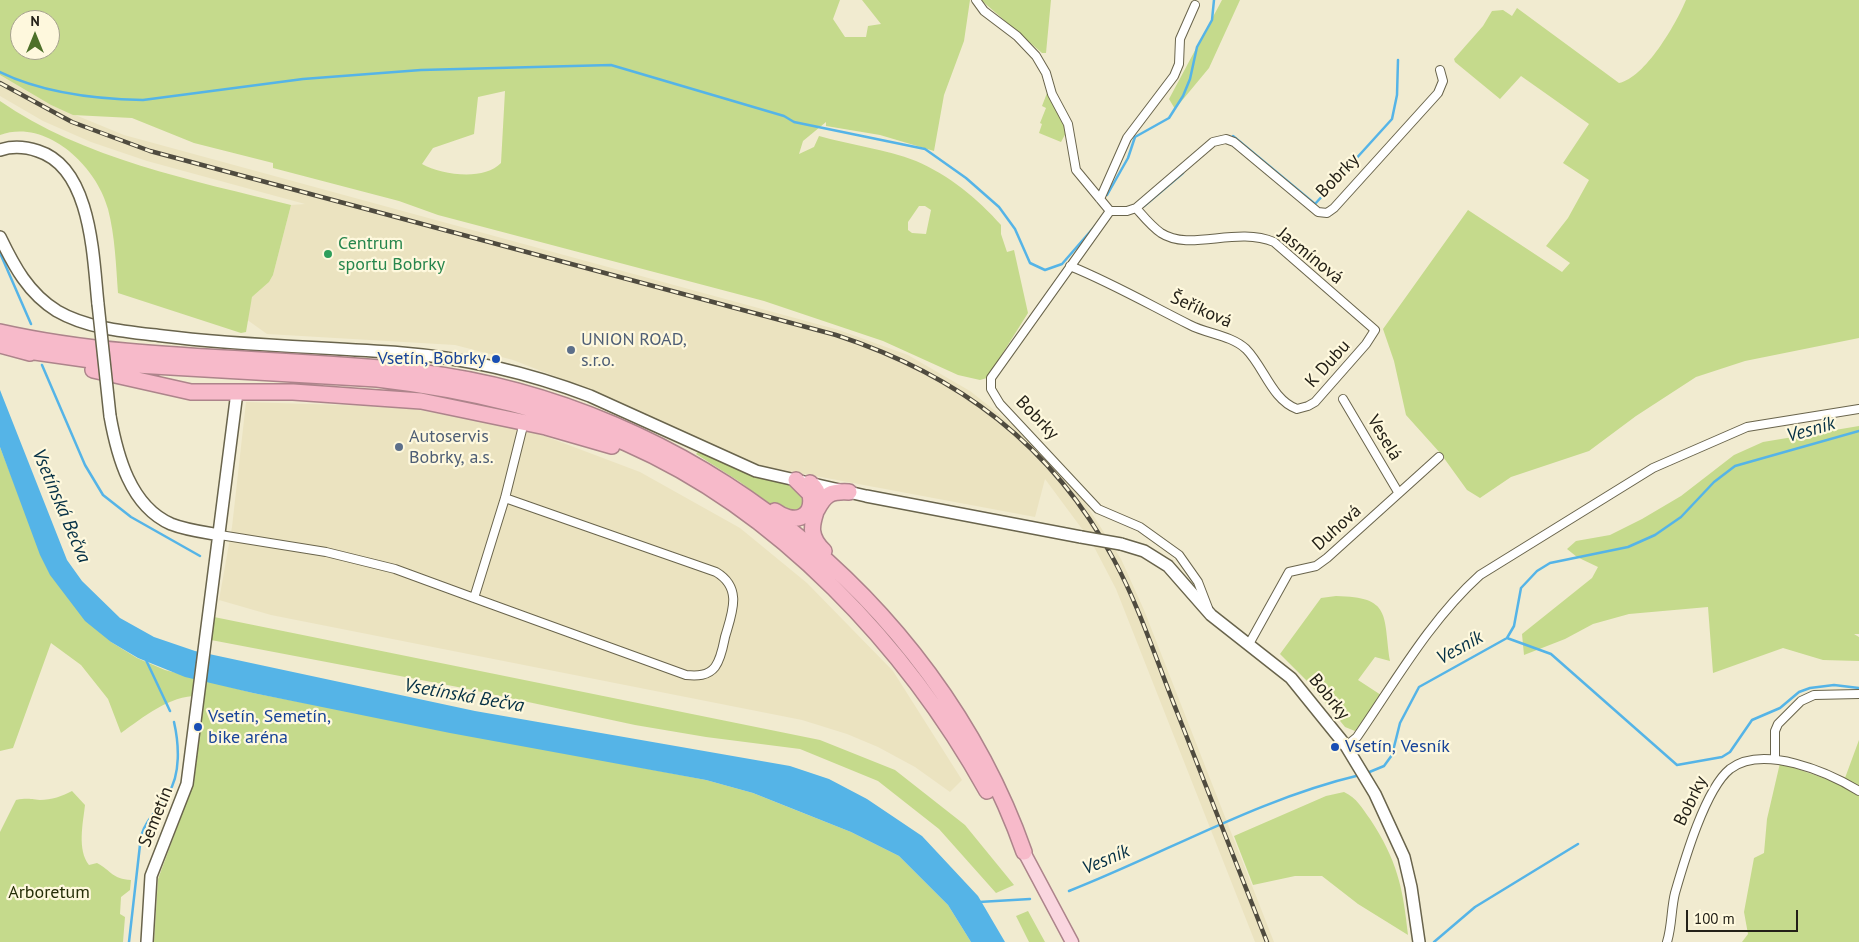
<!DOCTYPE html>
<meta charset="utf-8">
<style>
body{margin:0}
#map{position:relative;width:1859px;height:942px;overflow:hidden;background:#f1ebd0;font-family:"PT Sans",sans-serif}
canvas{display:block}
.north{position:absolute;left:10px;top:10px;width:50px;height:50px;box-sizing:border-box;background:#fef8dd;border:1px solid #a6a28e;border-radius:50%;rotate:0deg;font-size:14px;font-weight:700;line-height:20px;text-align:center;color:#232017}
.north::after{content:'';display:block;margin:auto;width:18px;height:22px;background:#4d7029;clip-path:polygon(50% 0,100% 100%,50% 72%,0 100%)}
.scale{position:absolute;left:1686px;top:910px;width:112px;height:22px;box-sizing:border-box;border:2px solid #232017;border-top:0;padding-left:6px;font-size:15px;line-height:18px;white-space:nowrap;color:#232017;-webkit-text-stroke:4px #fef8dd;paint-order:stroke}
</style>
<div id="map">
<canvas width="1859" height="942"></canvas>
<div class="north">N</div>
<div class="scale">100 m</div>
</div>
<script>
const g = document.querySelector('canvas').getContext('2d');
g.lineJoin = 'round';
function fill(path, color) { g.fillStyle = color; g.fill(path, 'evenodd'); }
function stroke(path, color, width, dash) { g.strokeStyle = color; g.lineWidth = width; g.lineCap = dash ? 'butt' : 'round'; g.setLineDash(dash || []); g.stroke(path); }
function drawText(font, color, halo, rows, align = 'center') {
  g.font = font + ' "PT Sans",sans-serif'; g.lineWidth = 4.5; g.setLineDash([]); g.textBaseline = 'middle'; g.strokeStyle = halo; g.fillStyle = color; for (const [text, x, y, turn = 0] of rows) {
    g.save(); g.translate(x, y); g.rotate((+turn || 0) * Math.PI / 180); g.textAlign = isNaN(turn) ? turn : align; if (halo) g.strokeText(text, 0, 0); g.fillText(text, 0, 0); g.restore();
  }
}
const built = new Path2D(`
 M0 75 51 105 124 135 839 330 908 355 970 391 1022 432 1075 487 1121 559 1144 610 1274 942H1255L1116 589 1091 541 1045 479 1035 517 762 466 679 431 616 400 513 360 455 345 267 334 246 319 252 297 269 282 273 275 291 205 305 204 147 161 91 142 43 121 0 96Z
 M246 402 404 407 534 432 640 472 740 528 807 583 893 671 962 780 950 792 915 767 878 747 847 734 802 720 271 615 219 600 232 527Z`);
const green = new Path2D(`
 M0 0H840L833 19 845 37H866L868 26 881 24 862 0H970L964 41 944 95 934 151 880 135 826 126V122L803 141 799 154 814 147 819 136C851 145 885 149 916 161 949 175 978 199 1001 225V234L1007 252 1014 250 1028 313 987 378 980 380 958 375 883 341 764 301 438 215 399 201 273 168V163L194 143 132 118 73 115 51 105 0 75ZM20 20H50V50H20ZM505 91 501 163C484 181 442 175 422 164L433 148 474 134 478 97ZM919 206H925L931 210 926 234 912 233 908 230V222Z
 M981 0H1051L1046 53H1042Z
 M1222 0H1240L1209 68 1175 109 1169 99Z
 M1686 0H1859V338L1745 361 1696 377 1636 416 1589 451 1511 477 1480 498 1467 490 1441 454 1406 415 1394 361 1383 329 1468 210 1562 272 1570 263 1546 246 1568 218 1589 180 1563 163 1589 124 1521 76 1500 99 1455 62 1454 59 1483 26 1492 11 1503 10 1512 16 1517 8 1619 83C1645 78 1676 24 1686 0Z
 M1047 93 1064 121 1067 131 1061 142 1039 133 1042 124 1040 123 1046 108 1042 106Z
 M0 101C81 158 195 181 291 205L273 275 269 282 252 297 246 332 241 333 118 293C116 265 115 236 108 209 97 167 47 118 0 135Z
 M1859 426V634H1854L1859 637V661L1823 660 1783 648 1713 673 1708 607 1629 614 1593 624 1565 639 1524 655 1522 634 1592 578 1598 567 1577 557 1567 549 1576 541 1610 535 1642 519 1681 496 1734 455 1763 442Z
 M0 447 31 527 111 642 137 658 165 670 253 693 706 780 753 793 793 809 851 832 899 856 948 905 971 942H154L158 879 194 782 204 696C172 693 145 716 121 733L108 699 81 665 51 643 13 748 0 751Z
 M698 452 750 474 797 485 806 494 801 512 778 511 740 482 696 454Z
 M1336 596C1392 597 1383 615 1390 661L1375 657 1358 680 1381 695 1355 731 1345 727 1309 683 1280 654 1321 598Z
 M214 617 820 740 895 770 965 825 1014 885 996 893 939 829 878 781 800 749 706 737 635 725 463 688 211 640Z
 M1859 740V788L1845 778Z
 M1780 763 1838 783 1859 795V942H1742L1748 934 1744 912 1754 858 1764 853 1767 819Z
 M72 791 85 805C83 823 77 850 89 865L97 863C112 871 112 879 131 880L130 890 121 897 120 914 125 917 123 942H0V832L16 800C27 798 29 799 40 800 51 800 63 796 72 791Z
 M1344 792C1357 798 1362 808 1370 819 1397 860 1403 887 1408 935L1358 904 1322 876H1295L1253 885 1234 836 1326 796Z
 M1028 911 1045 942H1029L1016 916Z`);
const water = new Path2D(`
 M0 390 67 560 82 581 120 618 154 637 195 651 475 711 790 766 829 779 867 799 922 836 978 896 1005 942H971L948 905 899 856 851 832 753 793 706 780 450 733 253 693 185 677 138 658 111 642 85 621 50 575 40 555 0 447Z`);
const stream = new Path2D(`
 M0 72C43 93 95 99 143 100L303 79 421 70 611 65 784 116 794 122 925 149 966 178 999 207 1015 229 1030 263 1045 270 1062 264 1102 218
 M1233 136 1315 204 1392 119 1397 95 1398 60
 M1107 195 1128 158 1135 137 1169 118 1183 96 1190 79 1197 47 1212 20 1214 0
 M1144 206 1183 173
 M0 253 31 324
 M42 365 85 465 103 495 131 517 200 556
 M1507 638 1551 654 1677 765 1722 757 1730 752 1752 720 1780 708 1799 692 1810 688 1834 685 1859 688
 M146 660 170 711
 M1367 773 1384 766 1392 755 1400 723 1419 687 1507 638 1514 626 1521 588 1537 571 1550 563 1628 547 1655 535 1681 517 1714 482 1735 466 1859 431
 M1069 891C1166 853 1258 799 1360 775
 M979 902 1030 899
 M129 942 141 836C146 819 159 809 168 794 181 774 179 744 174 722
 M1434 942 1475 907 1578 844`);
const street = new Path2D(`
 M976 0 984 11 1017 36 1036 56 1046 73 1052 94 1068 124 1076 170 1110 211
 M1100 199 1127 138 1174 76 1179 64 1180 39 1195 5
 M1070 266C1112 283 1150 305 1190 325 1207 334 1231 335 1246 349 1264 367 1272 400 1297 409L1308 406 1315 402 1366 344 1375 330 1274 242C1236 226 1190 252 1161 233 1151 226 1144 217 1136 208
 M1343 399 1398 492
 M220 535 326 552 395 569 474 598 505 498 524 422
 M474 598 686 675C697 676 708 676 715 667 721 659 723 647 725 637 732 613 743 588 716 572L505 498
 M1208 608 1198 582 1179 555 1140 527 1098 509 1000 404 991 389V378L1110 211H1127L1136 208 1213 142 1226 139 1234 142 1318 212 1327 213 1334 208 1438 93 1443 81 1440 70
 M1249 644 1289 572 1316 566 1327 558 1439 457
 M1346 746 1357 737C1395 682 1430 620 1480 575L1653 468 1747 427 1859 409
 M1775 759V731L1778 724 1801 701 1814 695 1859 694
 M1667 942C1672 926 1671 909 1675 893 1684 862 1705 789 1730 769 1763 744 1828 772 1859 791`);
const secondary = new Path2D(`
 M0 150C12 146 26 147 38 151 92 168 93 258 98 304
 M0 237C14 266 28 293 57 311 88 329 129 332 163 336 243 346 322 347 402 353 466 358 529 373 590 396L756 471 866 496 1081 537
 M110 416C117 455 130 506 171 524 186 530 203 532 220 535
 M1121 544 1144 551 1168 566 1211 615 1291 678 1346 746 1375 794 1404 857 1411 887 1419 942
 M147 942 151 876 187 784 237 392`);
const primary = new Path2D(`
 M1024 852 1072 942`);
const highway = new Path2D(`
 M0 332C138 363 279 355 419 372 687 404 934 597 1024 852
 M0 345 30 353
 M21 350 119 364 377 379C463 389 546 407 626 443 779 510 907 647 987 791
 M93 370 191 392H293L421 401 546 427 612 446
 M810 483C835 504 794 523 824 551
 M817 510C825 494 831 491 849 492
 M775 511C792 524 815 520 810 494L796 480`);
const rail = new Path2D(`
 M0 83 72 122 150 151 836 335C959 375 1052 445 1114 560 1140 608 1157 662 1177 712 1207 789 1237 865 1267 942`);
const secondaryBridge = new Path2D(`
 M98 304 110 416
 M1081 537 1121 544`);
const markers = [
 [328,254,5,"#2e9e5b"],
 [571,350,5,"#5c6f8a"],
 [496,359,5,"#1a4fb4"],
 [399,447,5,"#5c6f8a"],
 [198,727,5,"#1a4fb4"],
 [1335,747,5,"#1a4fb4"]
];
const streetNames = [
 ["Bobrky",1338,176,-46],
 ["Jasmínová",1310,256,39],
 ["Šeříková",1201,310,24],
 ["K Dubu",1328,364,-48],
 ["Bobrky",1037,418,46],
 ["Veselá",1384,438,59],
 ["Duhová",1337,528,-42],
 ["Bobrky",1329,697,51],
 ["Bobrky",1691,801,-64],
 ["Semetín",156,817,-68]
];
const leisureNames = [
 ["Centrum",338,244],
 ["sportu Bobrky",338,265]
];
const serviceNames = [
 ["UNION ROAD,",581,340],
 ["s.r.o.",581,361],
 ["Autoservis",409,437],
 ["Bobrky, a.s.",409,458]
];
const transitNames = [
 ["Vsetín, Bobrky",486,359,"right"],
 ["Vsetín, Semetín,",208,717],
 ["bike aréna",208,738],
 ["Vsetín, Vesník",1345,747]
];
const parkNames = [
 ["Arboretum",49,893]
];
const waterNames = [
 ["Vesník",1811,430,-16],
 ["Vsetínská Bečva",61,506,67],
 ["Vesník",1460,648,-29],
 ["Vsetínská Bečva",464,696,10],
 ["Vesník",1106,860,-23]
];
fill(built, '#ebe3c0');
fill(green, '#c5da8c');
fill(water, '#55b4e7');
stroke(stream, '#55b4e7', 2.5);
stroke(street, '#69644c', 10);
stroke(secondary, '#69644c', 14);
stroke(primary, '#ad848b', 15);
stroke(highway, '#ad848b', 18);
stroke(street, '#fff', 8);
stroke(secondary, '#fff', 11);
stroke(primary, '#fad6df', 12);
stroke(highway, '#f7baca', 15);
stroke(rail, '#4f4b3f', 4.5);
stroke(rail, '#fef8dd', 2.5, [8]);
stroke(secondaryBridge, '#69644c', 14, []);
stroke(secondaryBridge, '#fff', 11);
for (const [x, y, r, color] of markers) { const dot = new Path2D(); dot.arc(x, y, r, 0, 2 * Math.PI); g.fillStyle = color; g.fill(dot); stroke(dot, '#fef8dd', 2); }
drawText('18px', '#232017', '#fef8dd', streetNames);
drawText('18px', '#27864d', '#fef8dd', leisureNames, 'left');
drawText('18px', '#4e5e75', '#fef8dd', serviceNames, 'left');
drawText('18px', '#164399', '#fef8dd', transitNames, 'left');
drawText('18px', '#262e08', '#fef8dd', parkNames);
drawText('italic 19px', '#053045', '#fef8dd', waterNames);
</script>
